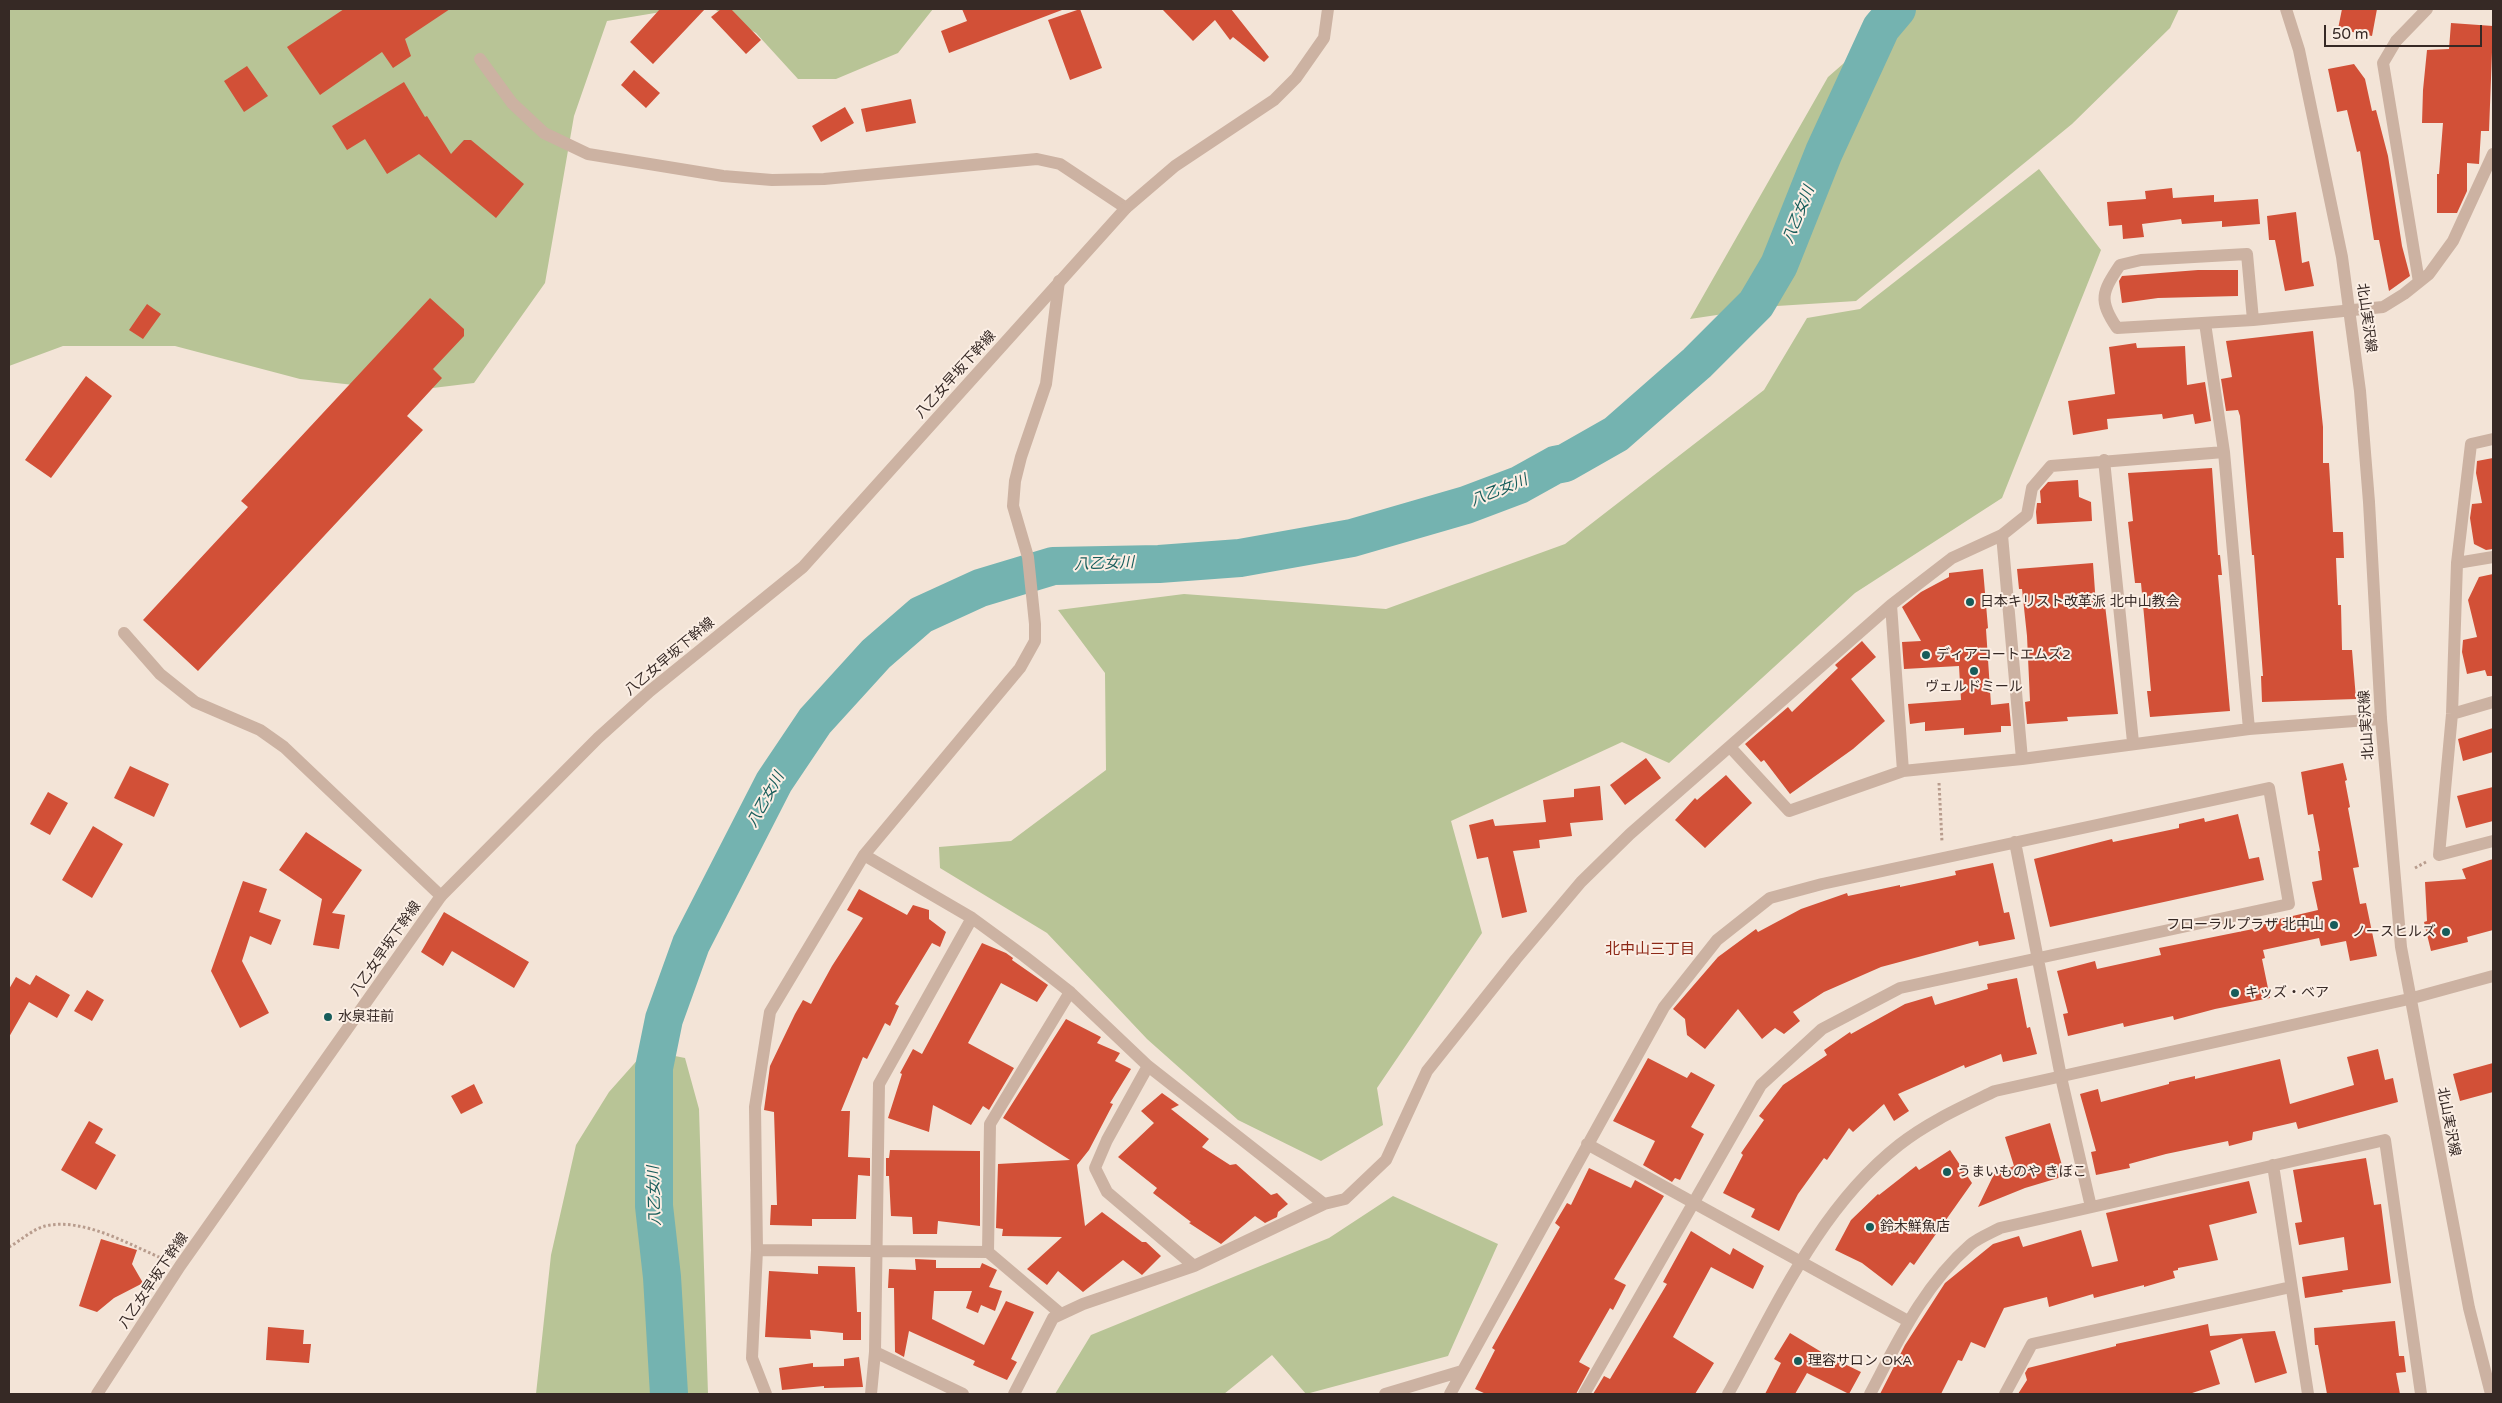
<!DOCTYPE html>
<meta charset="utf-8">
<style>
body{margin:0}
#map{position:relative;width:2502px;height:1403px;overflow:hidden;background:#f3e4d7;font-family:"Varela Round",sans-serif}
canvas{display:block}
.frame{position:absolute;inset:0;border:10px solid #362925;pointer-events:none}
.scale{position:absolute;left:2324px;top:25px;width:158px;height:22px;box-sizing:border-box;border:2px solid #362925;border-top:0;padding-left:6px;font-size:15px;line-height:18px;white-space:nowrap;color:#362925;-webkit-text-stroke:4px #fbeee4;paint-order:stroke}
</style>
<div id="map">
<canvas width="2502" height="1403"></canvas>
<div class="frame"></div>
<div class="scale">50 m</div>
</div>
<script>
const g = document.querySelector('canvas').getContext('2d');
g.lineJoin = 'round';
function fill(path, color) { g.fillStyle = color; g.fill(path, 'evenodd'); }
function stroke(path, color, width, dash) { g.strokeStyle = color; g.lineWidth = width; g.lineCap = dash ? 'butt' : 'round'; g.setLineDash(dash || []); g.stroke(path); }
function drawText(font, color, halo, rows, align = 'center') {
  g.font = font + ' "Varela Round","Noto Sans JP",sans-serif'; g.lineWidth = 4; g.setLineDash([]); g.textBaseline = 'middle'; g.strokeStyle = halo; g.fillStyle = color; for (const [text, x, y, turn = 0] of rows) {
    g.save(); g.translate(x, y); g.rotate((+turn || 0) * Math.PI / 180); g.textAlign = isNaN(turn) ? turn : align; if (halo) g.strokeText(text, 0, 0); g.fillText(text, 0, 0); g.restore();
  }
}
const green = new Path2D(`
 M9 9H679L607 21 574 116 545 283 474 383 408 391 300 379 175 346H63L9 366Z
 M714 9H933L898 53 836 79H798L756 33Z
 M1906 9H2179L2170 28 2072 124 1856 301 1777 306 1690 319 1828 77Z
 M2039 169 2101 250 2002 498 1855 593 1669 763 1622 742 1451 821 1482 933 1377 1088 1383 1125 1321 1161 1238 1120 1147 1039 1047 933 940 868 939 847 1011 841 1106 770 1105 673 1058 610 1184 594 1386 609 1565 544 1764 390 1807 318 1860 309Z
 M655 1052 685 1058 699 1109 708 1394H536L551 1255 576 1145 609 1092 641 1056Z
 M1393 1196 1498 1244 1448 1356 1306 1394 1272 1355 1224 1394H1055L1091 1335 1329 1238Z`);
const river = new Path2D(`
 M669 1394 662 1277 654 1206V1068L664 1019 691 944 774 782 815 721 876 654 921 615 980 588 1053 566 1159 564 1240 558 1352 538 1466 505 1519 485 1555 465 1565 463 1616 434 1697 363 1756 304 1779 265 1824 152 1881 28 1897 9`);
const building = new Path2D(`
 M344 9H450L405 39 411 56 393 68 382 52 320 95 287 47Z
 M660 9H705L653 64 630 42Z
 M721 9H731L761 40 746 54 711 17Z
 M962 9H1062V10L949 53 941 31 967 21Z
 M1080 9 1102 68 1070 80 1048 20Z
 M1162 9H1231L1269 57 1264 62 1233 37 1230 40 1215 20 1193 41Z
 M2342 9H2377L2372 36 2338 29Z
 M2451 23 2493 26 2489 131H2481L2479 164 2467 163V191L2457 213H2437V174H2439L2443 123H2422L2423 90 2427 50 2449 49Z
 M2354 64 2365 79 2372 111 2376 110 2388 156 2402 246 2410 276 2389 291 2379 240H2374L2360 151 2357 152 2347 110 2337 112 2328 69Z
 M247 66 268 96 244 112 224 81Z
 M634 70 660 93 646 108 621 85Z
 M404 82 425 117 427 116 451 154 464 140H471L524 184 496 218 419 154 387 174 365 139 347 150 332 126Z
 M911 99 916 123 866 132 861 109Z
 M845 107 854 123 821 142 812 126Z
 M2172 188 2173 198 2214 195V202L2258 199 2260 224 2222 227V221L2182 224 2181 219 2142 224 2144 237 2123 239 2122 225 2109 226 2107 202 2146 199 2145 191Z
 M2296 212 2302 263 2309 261 2314 286 2285 291 2275 240H2269L2267 216Z
 M2198 270H2238V296L2158 298 2122 303 2119 281 2122 276Z
 M430 298 464 329V336L433 369 442 378 407 416 423 430 198 671 143 620 248 507 241 501Z
 M147 304 161 314 143 339 129 330Z
 M2313 331 2323 427V463H2329L2333 532H2343L2344 558H2336L2338 605H2341L2342 650H2352L2356 699 2262 702 2261 676H2263L2254 555H2252L2240 416 2238 410 2226 411 2221 379 2232 377 2226 341Z
 M2136 343 2137 348 2185 346 2187 385 2205 382 2211 421 2195 424 2193 414 2163 419 2162 414 2107 419 2108 429 2073 435 2068 401 2115 394 2109 347Z
 M86 376 112 396 51 478 25 460Z
 M2493 458V549L2486 550 2474 544 2470 518 2472 504 2482 503 2476 473 2477 461Z
 M2212 468 2218 555H2220L2222 575H2218L2230 711 2150 717 2147 691H2151L2141 583H2135L2128 522 2133 521 2128 473Z
 M2078 480 2079 497 2091 502 2092 521 2037 524 2036 512 2037 503H2041L2040 491 2048 482Z
 M2093 563 2096 606 2105 605 2118 714 2067 717 2068 721 2027 724 2025 702 2030 701 2027 636 2022 589H2019L2017 569Z
 M1983 569 1988 628 1986 629 1991 705 2009 703 2011 726H2001V732L1964 735V728L1925 731V722L1910 724 1908 704 1961 700 1959 666 1904 669 1902 642 1921 641 1902 607 1921 592 1949 577V573Z
 M2493 574V676H2487L2485 670 2467 674 2462 652 2463 640 2477 637 2468 600 2479 577Z
 M1862 641 1876 657 1851 679 1885 721 1853 749 1790 794 1764 760 1761 762 1745 744 1788 707 1792 712 1838 668 1835 665Z
 M2493 728V752L2463 761 2458 739Z
 M1646 758 1661 778 1625 805 1610 785Z
 M2343 763 2347 780 2345 781 2350 807 2348 808 2359 867 2353 868 2360 904 2366 903 2377 956 2350 961 2346 941 2321 946 2319 938 2263 950 2265 958 2262 959 2270 998 2215 1009 2174 1020 2173 1016 2124 1027 2123 1023 2068 1036 2063 1014 2068 1013 2057 971 2095 961 2097 969 2161 955 2159 948 2263 927V923L2318 910 2312 882 2322 880 2318 851H2320L2313 814 2308 815 2301 772Z
 M130 766 169 784 154 817 114 798Z
 M1726 775 1752 803 1705 848 1675 820 1695 798 1697 800Z
 M1600 786 1603 820 1570 823 1572 836 1539 840 1540 848 1513 851 1527 912 1502 918 1488 857 1477 859 1469 825 1493 819 1495 826 1546 822 1543 800 1574 797V789Z
 M2493 787V821L2466 828 2457 796Z
 M48 792 68 803 50 835 30 824Z
 M2238 814 2249 859 2259 857 2264 880 2050 927 2034 859 2112 839 2113 842 2179 828V824L2204 818 2205 822Z
 M93 826 123 844 92 898 62 880Z
 M306 832 362 870 332 913 345 915 339 949 313 945 322 899 279 870Z
 M2493 859V930L2467 937 2468 942 2431 951 2424 922 2427 921 2425 882 2466 879 2462 869Z
 M1993 863 2004 913 2009 912 2015 939 1979 946 1978 941 1881 967 1824 992 1793 1012 1800 1021 1784 1034 1775 1028 1762 1039 1738 1009 1705 1049 1687 1035 1685 1019 1673 1009 1718 957 1756 929 1758 932 1801 909 1847 893 1848 896 1900 885V887L1956 875 1955 871Z
 M243 881 267 889 259 912 281 920 271 945 250 936 242 961 269 1013 240 1028 211 971Z
 M859 889 907 915 913 905 929 910V919L946 932 940 947 932 943 895 1004 899 1006 890 1026 885 1023 867 1059 863 1057 841 1111H850L848 1157 870 1158V1176L858 1175 856 1219H812V1226L770 1225 771 1205H777L774 1112 764 1110 770 1066 795 1014 803 1000 811 1004 832 966 863 918 847 910Z
 M444 912 529 962 514 988 452 951 443 966 421 952Z
 M982 943 1006 953 1013 958 1012 960 1048 985 1037 1002 1001 983 968 1043 1014 1068 989 1110 983 1106 971 1125 933 1105 929 1132 888 1118 902 1074 900 1073 913 1049 922 1054Z
 M36 975 70 995 57 1018 29 1002 9 1037V989L16 977 30 985Z
 M2017 978 2027 1028 2030 1027 2037 1054 2003 1062 2001 1054 1965 1068 1964 1065 1898 1094 1909 1111 1894 1121 1884 1104 1853 1132 1849 1128 1827 1160 1824 1158 1798 1194 1779 1231 1751 1217 1755 1209 1723 1193 1743 1155 1741 1153 1764 1120 1759 1116 1783 1085 1827 1055 1824 1050 1850 1032 1851 1034 1905 1004 1932 996 1935 1005 1988 989 1987 984Z
 M87 990 104 1000 92 1021 74 1011Z
 M1066 1019 1101 1037 1097 1043 1120 1053 1115 1061 1131 1069 1110 1103 1113 1104 1089 1150 1077 1165 1085 1226 1102 1212 1142 1242H1146L1161 1256 1142 1275 1123 1260 1083 1292 1058 1271 1047 1285 1027 1269 1062 1237 1002 1236 1003 1229 996 1228 998 1164 1070 1160 1003 1118Z
 M2378 1049 2385 1080 2393 1078 2398 1102 2298 1129 2296 1122 2253 1132 2252 1140 2229 1146 2228 1141 2166 1154 2129 1164 2130 1168 2096 1175 2091 1152 2096 1151 2080 1094 2098 1089 2101 1102 2169 1084V1082L2195 1076V1079L2280 1059 2290 1104 2354 1085 2347 1057Z
 M1648 1058 1687 1078 1691 1072 1715 1085 1691 1127 1704 1134 1680 1180 1675 1178 1672 1182 1643 1165 1655 1141 1613 1121Z
 M2493 1063V1092L2460 1101 2453 1074Z
 M474 1084 483 1103 461 1114 451 1096Z
 M1162 1093 1179 1105 1171 1109 1209 1139 1202 1147 1230 1165 1236 1164 1271 1195 1277 1193 1288 1204 1278 1212 1277 1217 1265 1223 1255 1216 1221 1244 1189 1223 1191 1222 1153 1193 1157 1188 1118 1157 1154 1123 1141 1111Z
 M89 1121 103 1129 95 1143 116 1155 96 1190 61 1170Z
 M2050 1123 2065 1176 2025 1188 1978 1207 1994 1174 2014 1166 2005 1137Z
 M890 1150 980 1151V1226L938 1221 937 1234H913L912 1217 891 1216 889 1176H886V1158H889Z
 M1950 1150 1972 1183 1914 1265 1910 1262 1892 1286 1862 1263 1835 1250 1851 1220 1878 1194 1879 1195 1916 1166 1919 1170Z
 M2366 1158 2374 1205 2381 1204 2391 1283 2342 1290 2343 1292 2305 1298 2302 1277 2348 1270 2344 1237 2299 1245 2295 1223 2302 1222 2293 1170Z
 M1589 1168 1631 1188 1635 1180 1664 1196 1614 1279 1626 1285 1613 1310 1610 1308 1579 1362 1590 1368 1576 1394H1486L1475 1389 1495 1350 1492 1348 1560 1227 1555 1223 1567 1203 1571 1205Z
 M2249 1181 2257 1213 2209 1225 2218 1260 2178 1268V1270L2173 1271 2175 1278 2144 1287V1285L2094 1298 2093 1294 2049 1307 2047 1297 2004 1308 1985 1348 1971 1342 1962 1361 1958 1360 1941 1394H1880L1905 1345 1945 1283 1993 1244 2019 1236 2023 1247 2081 1230 2092 1267 2118 1261 2106 1213Z
 M1691 1231 1730 1255 1733 1248 1764 1266 1753 1289 1711 1267 1673 1337 1714 1363 1695 1394H1593L1604 1376 1610 1379 1667 1284 1663 1282Z
 M101 1239 137 1250 132 1264 143 1283 114 1298 97 1312 79 1306Z
 M915 1259 936 1260V1268H980L982 1263 997 1270 989 1287 1002 1291 995 1311 981 1305 978 1313 966 1308 972 1291H934L932 1319 984 1345 1006 1301 1034 1312 1011 1359 1017 1362 1007 1380 973 1365 975 1361 909 1331 904 1357 895 1352 894 1288H888L889 1269 916 1270Z
 M818 1266 855 1267 857 1312H861V1340H843V1333L810 1330 811 1339 765 1337 769 1271 818 1274Z
 M2395 1321 2399 1356H2404L2406 1372 2396 1373 2400 1394H2327L2318 1345H2315L2314 1328Z
 M2208 1324 2210 1336 2275 1331 2287 1373 2255 1383 2242 1338 2210 1351 2220 1384 2189 1394H2018L2027 1380 2025 1373 2028 1368 2116 1346V1344Z
 M268 1327 304 1330 303 1344H311L309 1363 266 1360Z
 M1790 1333 1828 1356 1861 1372 1849 1394 1807 1373 1795 1394H1765L1781 1363 1774 1359Z
 M859 1357 863 1387 824 1388V1386L782 1390 779 1368 813 1363V1367L844 1366V1359Z`);
const path = new Path2D(`
 M1939 783 1942 842
 M2415 868 2426 862
 M9 1247C20 1241 33 1229 45 1226 85 1217 131 1246 166 1260`);
const minor = new Path2D(`
 M480 59 512 103 544 133 588 154 723 176 772 180 824 179 1037 159 1060 164 1126 208
 M2419 282 2383 63 2396 41 2427 9
 M2253 320 2247 254 2141 260 2120 265C2102 292 2098 300 2117 328L2253 320 2383 307 2404 294 2429 274 2453 241 2493 154
 M2205 323 2224 452 2249 729
 M2493 439 2471 444 2457 563 2452 714 2439 855 2493 841
 M2104 460 2133 742
 M2002 535 2022 759
 M2457 563 2493 557
 M1891 605 1903 771
 M124 633 160 674 195 702 260 730 284 747 441 896
 M2452 714 2493 702
 M1730 747 1789 811 1903 771 2022 759 2249 729 2381 719
 M2015 842 2061 1077 2091 1207
 M864 855 972 918 1024 956 1070 992 1148 1066 1324 1204
 M1148 1066 1107 1140 1095 1168 1107 1192 1194 1266
 M1587 1144 1908 1321
 M2273 1165 2308 1394
 M757 1250 988 1252 1061 1314
 M988 1252 990 1124 1070 992
 M875 1352 963 1394
 M766 1394 752 1358 757 1250 755 1107 770 1012 864 855 1020 668 1035 641V624L1028 557 1013 506 1015 481 1021 457 1046 384 1059 281
 M871 1394 875 1352 879 1084 972 918
 M1014 1394 1053 1318 1083 1304 1194 1266 1324 1204 1345 1199 1386 1160 1427 1071 1516 959 1581 882 1630 834 1891 605 1952 558 2002 535 2027 515 2032 488 2051 466 2224 452
 M1385 1394 1462 1371
 M1450 1394 1664 1007 1717 940 1770 898 1822 884 2269 788 2289 904 1900 988 1822 1029 1761 1085 1584 1394
 M1870 1394C1898 1341 1924 1285 1970 1245 1978 1238 1991 1233 2000 1228L2385 1140 2421 1394
 M2005 1394 2032 1344 2291 1287`);
const tertiary = new Path2D(`
 M2286 9 2299 50 2342 257 2360 391 2369 502 2381 719 2401 947 2469 1308 2491 1394
 M97 1394 180 1266 441 896 598 738 650 691 803 567 1126 208 1175 166 1274 100 1296 78 1324 38 1328 9
 M1728 1394C1776 1307 1819 1208 1899 1145 1928 1122 1962 1107 1995 1091L2409 999 2493 976`);
const markers = [
 [1970,602,5,"#175c5a"],
 [1926,655,5,"#175c5a"],
 [1974,671,5,"#175c5a"],
 [2334,925,5,"#175c5a"],
 [2446,932,5,"#175c5a"],
 [2235,993,5,"#175c5a"],
 [328,1017,5,"#175c5a"],
 [1947,1172,5,"#175c5a"],
 [1870,1227,5,"#175c5a"],
 [1798,1361,5,"#175c5a"]
];
const streetNames = [
 ["北山実沢線",2366,318,82],
 ["八乙女早坂下幹線",956,375,-48],
 ["八乙女早坂下幹線",670,657,-40],
 ["北山実沢線",2367,725,-94],
 ["八乙女早坂下幹線",386,949,-55],
 ["北山実沢線",2448,1122,79],
 ["八乙女早坂下幹線",154,1281,-56]
];
const poiNames = [
 ["日本キリスト改革派 北中山教会",1980,602],
 ["ディアコートエムズ2",1936,655],
 ["ヴェルドミール",1974,687,"center"],
 ["フローラルプラザ 北中山",2324,925,"right"],
 ["ノースヒルズ",2436,932,"right"],
 ["キッズ・ベア",2245,993],
 ["水泉荘前",338,1017],
 ["うまいものや きぼこ",1957,1172],
 ["鈴木鮮魚店",1880,1227],
 ["理容サロン OKA",1808,1361]
];
const waterNames = [
 ["八乙女川",1799,215,-68],
 ["八乙女川",1499,491,-22],
 ["八乙女川",1104,564,-2],
 ["八乙女川",766,800,-61],
 ["八乙女川",655,1196,-92]
];
const neighbourhoodNames = [
 ["北中山三丁目",1650,950]
];
fill(green, '#b8c496');
stroke(river, '#74b3b0', 38);
fill(building, '#d25037');
stroke(path, '#b89c8d', 3, [2.5, 2.5]);
stroke(minor, '#ccb2a2', 12);
stroke(tertiary, '#ccb2a2', 12);
for (const [x, y, r, color] of markers) { const dot = new Path2D(); dot.arc(x, y, r, 0, 2 * Math.PI); g.fillStyle = color; g.fill(dot); stroke(dot, '#fbeee4', 2); }
drawText('14px', '#362925', '#fbeee4', streetNames);
drawText('14px', '#362925', '#fbeee4', poiNames, 'left');
drawText('italic 15px', '#175c5a', '#fbeee4', waterNames);
drawText('15px', '#8d2917', '#fbeee4', neighbourhoodNames);
</script>
